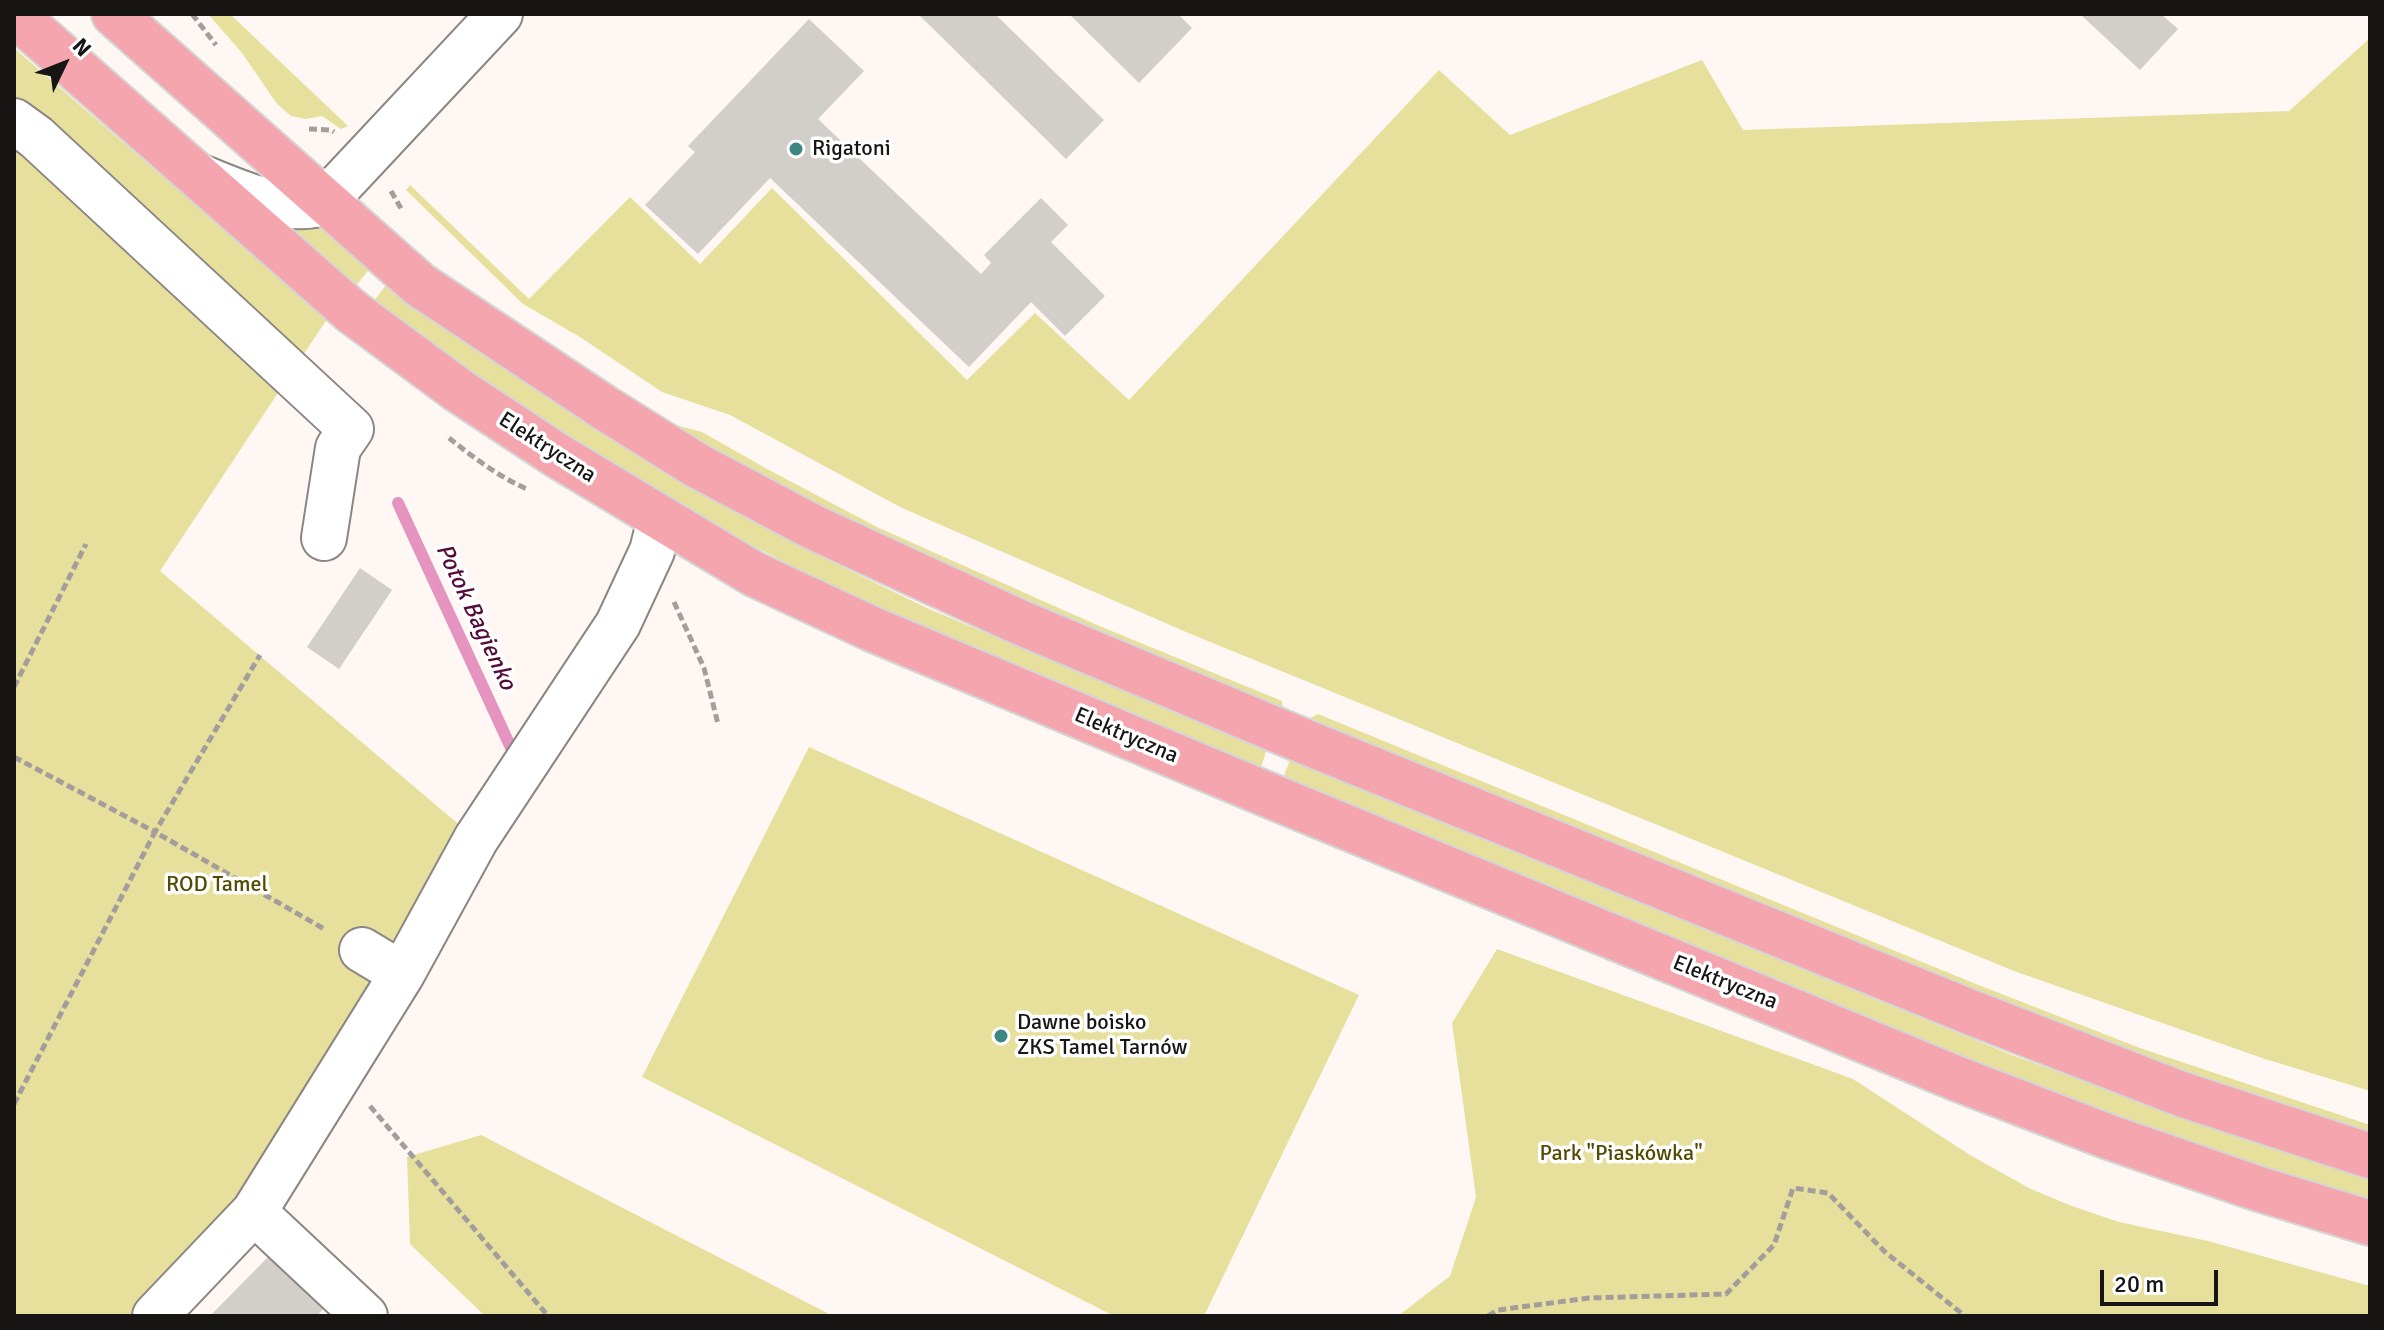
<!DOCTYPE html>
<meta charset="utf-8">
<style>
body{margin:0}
#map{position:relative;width:2384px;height:1330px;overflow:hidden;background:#fef7f4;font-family:Signika,sans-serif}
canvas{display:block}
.frame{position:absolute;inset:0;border:16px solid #181615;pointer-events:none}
.north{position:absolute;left:24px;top:24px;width:80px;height:80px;-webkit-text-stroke:6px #fff;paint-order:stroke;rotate:47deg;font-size:22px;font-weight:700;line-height:32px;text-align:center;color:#181615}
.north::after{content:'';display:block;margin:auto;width:28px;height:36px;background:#181615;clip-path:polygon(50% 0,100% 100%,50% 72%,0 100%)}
.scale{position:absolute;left:2100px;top:1270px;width:118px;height:36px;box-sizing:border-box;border:4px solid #181615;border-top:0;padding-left:10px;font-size:24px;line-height:28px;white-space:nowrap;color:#181615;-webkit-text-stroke:6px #fff;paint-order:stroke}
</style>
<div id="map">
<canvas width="2384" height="1330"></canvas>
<div class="frame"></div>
<div class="north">N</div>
<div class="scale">20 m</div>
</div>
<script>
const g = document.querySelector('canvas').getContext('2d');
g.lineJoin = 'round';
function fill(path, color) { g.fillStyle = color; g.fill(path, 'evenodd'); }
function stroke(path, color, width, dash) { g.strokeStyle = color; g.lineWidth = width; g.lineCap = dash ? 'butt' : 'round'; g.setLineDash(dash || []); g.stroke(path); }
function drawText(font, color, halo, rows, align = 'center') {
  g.font = font + ' Signika,sans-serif'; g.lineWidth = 7; g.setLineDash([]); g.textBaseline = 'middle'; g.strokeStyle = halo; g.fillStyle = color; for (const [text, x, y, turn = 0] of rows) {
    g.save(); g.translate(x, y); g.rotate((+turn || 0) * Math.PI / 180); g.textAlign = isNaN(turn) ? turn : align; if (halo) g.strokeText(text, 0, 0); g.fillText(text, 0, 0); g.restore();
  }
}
const green = new Path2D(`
 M208 14H230L348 126 341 129 322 116 306 119 291 116 277 104 242 53Z
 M2370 38V1091L2262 1058 2014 971 1186 632 902 508 730 415 662 392 580 337 523 304 406 190 410 185 529 299 630 197 700 264 772 188 967 380 1035 313 1129 400 1439 70 1510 135 1702 60 1743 130 2289 111Z
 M14 48 327 319 160 571 476 839 403 972 158 1316H14Z
 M317 222 371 267 355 287 286 230Z
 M389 281 497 362 660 470 783 538 927 608 1123 691 1267 749 1260 770C1102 703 941 642 788 564 642 489 506 398 374 301Z
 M672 424 702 432 769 470 879 528 1097 625 1282 701 1283 710 1038 609 865 530 747 468Z
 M1318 714 1971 982 2140 1048 2370 1125V1134L2106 1045 1819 929 1310 718Z
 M809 747 1359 995 1204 1316H1114L642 1077Z
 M1290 760 2012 1055 2229 1134 2370 1179V1201L2211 1150 1994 1071 1283 778Z
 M1497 949 1853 1079 1970 1155 2029 1188 2069 1205 2119 1222 2208 1241 2370 1286V1316H1398L1450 1276 1476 1197 1452 1023Z
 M481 1135 833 1316H485L410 1244 407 1157Z`);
const stream = new Path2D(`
 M398 503 512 750`);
const building = new Path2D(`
 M918 14H995L1104 120 1066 159Z
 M1069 14H1178L1192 28 1139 83Z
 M2080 14H2161L2178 29 2140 70Z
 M809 19 864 71 818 119 981 274 991 263 984 255 1041 198 1068 225 1051 242 1105 296 1065 336 1031 302 969 367 770 178 698 254 645 205 695 152 688 146Z
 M360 568 392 590 339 669 307 647Z
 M269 1256 323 1309 317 1316H210Z`);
const path = new Path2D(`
 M192 14 216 45
 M309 129 331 130 334 132
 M391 191 402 210
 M449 438C473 457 499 477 527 489
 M674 602 704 668 718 724
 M14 687 86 544
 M14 757 155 832 260 655
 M14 1104 155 832 326 930
 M370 1106 548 1316
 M1488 1316 1498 1310 1589 1298 1726 1294 1774 1245 1793 1188 1828 1193 1885 1252 1965 1316`);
const minor = new Path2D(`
 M14 121 36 137 351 429 338 448 324 538
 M198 176C232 189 289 217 324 202L500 14
 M362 950 402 974
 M254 1212 365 1316
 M155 1316 254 1212 402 974 476 839 618 624 652 551 660 519`);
const major = new Path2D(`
 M14 14 351 311 458 390 558 456 754 574 872 629 1266 794 1958 1079 2109 1137 2256 1188 2370 1223
 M114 14 420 285 605 408 696 465 813 527 1019 622 1291 736 1970 1012 2181 1094 2370 1156`);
const markers = [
 [796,149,8,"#3e8682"],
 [1001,1036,8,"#3e8682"]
];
const poiNames = [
 ["Rigatoni",812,149],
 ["Dawne boisko",1017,1023],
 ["ZKS Tamel Tarnów",1017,1048]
];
const streetNames = [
 ["Elektryczna",547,448,33],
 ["Elektryczna",1126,736,23],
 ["Elektryczna",1725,983,22]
];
const parkNames = [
 ["ROD Tamel",217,885],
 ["Park \"Piaskówka\"",1621,1154]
];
const waterNames = [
 ["Potok Bagienko",475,617,65]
];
fill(green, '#e7e09d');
stroke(stream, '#e594c0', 12);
fill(building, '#d2cec9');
stroke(minor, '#8c8683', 48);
stroke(major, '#d5d5d5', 48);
stroke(path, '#a39e9c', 5, [8, 4]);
stroke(minor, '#fff', 44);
stroke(major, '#f4a5ae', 44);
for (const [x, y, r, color] of markers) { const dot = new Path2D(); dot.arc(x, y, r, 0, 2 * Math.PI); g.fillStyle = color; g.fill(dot); stroke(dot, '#fff', 3); }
drawText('22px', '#181615', '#fff', poiNames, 'left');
drawText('22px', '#181615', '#fff', streetNames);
drawText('22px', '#534b01', '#fff', parkNames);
drawText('italic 24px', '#530b3a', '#fff', waterNames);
</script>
